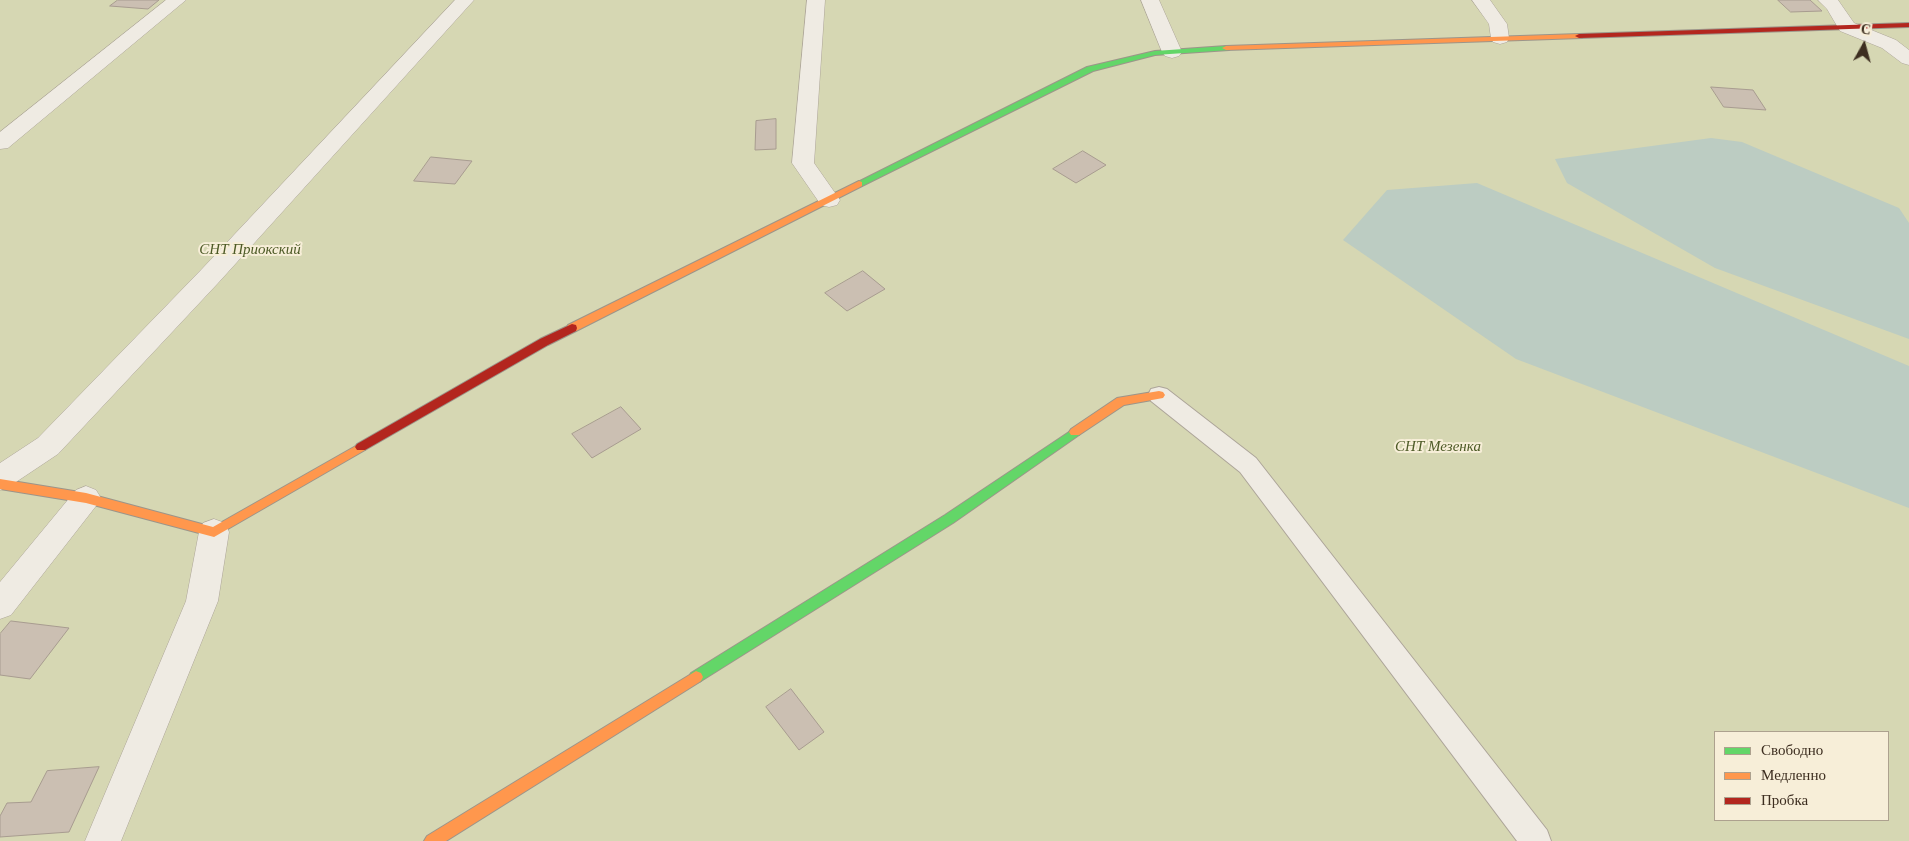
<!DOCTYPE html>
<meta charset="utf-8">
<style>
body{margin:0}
#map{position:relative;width:1909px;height:841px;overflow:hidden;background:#e7e0d1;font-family:Georgia,serif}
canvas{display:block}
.legend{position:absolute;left:1714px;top:731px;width:175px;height:90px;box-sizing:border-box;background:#f7eed8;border:1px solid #ada18e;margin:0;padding:6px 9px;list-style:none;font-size:15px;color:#3d2e20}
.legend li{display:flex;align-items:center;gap:10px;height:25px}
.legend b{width:25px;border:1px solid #ada18e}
.north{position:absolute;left:1839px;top:20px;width:50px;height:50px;-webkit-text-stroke:4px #f7eed8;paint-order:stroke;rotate:7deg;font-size:14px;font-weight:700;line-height:20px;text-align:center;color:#3d2e20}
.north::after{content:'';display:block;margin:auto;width:18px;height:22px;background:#3d2e20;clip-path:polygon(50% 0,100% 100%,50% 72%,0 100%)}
</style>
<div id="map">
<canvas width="1909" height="841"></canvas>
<ul class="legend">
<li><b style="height:6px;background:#63d668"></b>Свободно</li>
<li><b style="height:6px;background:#ff974d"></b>Медленно</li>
<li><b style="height:6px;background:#b3261e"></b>Пробка</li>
</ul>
<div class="north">С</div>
</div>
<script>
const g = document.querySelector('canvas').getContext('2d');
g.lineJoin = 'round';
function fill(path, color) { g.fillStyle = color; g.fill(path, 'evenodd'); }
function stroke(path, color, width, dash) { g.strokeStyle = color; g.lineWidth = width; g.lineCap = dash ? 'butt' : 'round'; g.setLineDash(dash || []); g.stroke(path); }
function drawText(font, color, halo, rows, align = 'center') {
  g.font = font + ' Georgia,serif'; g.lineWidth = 4; g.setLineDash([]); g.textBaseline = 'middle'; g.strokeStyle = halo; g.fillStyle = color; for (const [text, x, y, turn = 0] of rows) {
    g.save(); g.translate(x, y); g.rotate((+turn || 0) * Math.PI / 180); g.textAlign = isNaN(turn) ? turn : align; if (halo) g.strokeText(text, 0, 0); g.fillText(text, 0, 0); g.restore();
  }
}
const green = new Path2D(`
 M0 0H1909V841H0ZM1715 732H1888V820H1715Z`);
const water = new Path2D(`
 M1711 138 1742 142 1899 208 1909 223V339L1715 268 1567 183 1555 159Z
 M1477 183 1909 366V508L1516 359 1343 240 1387 190Z`);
const building = new Path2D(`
 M118 0H159L148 9 110 6Z
 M1778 0H1810L1822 11 1791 12Z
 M1711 87 1753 90 1766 110 1724 107Z
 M776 119V149L755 150 756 121Z
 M1083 151 1106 165 1076 183 1053 169Z
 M431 157 472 161 455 184 414 181Z
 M863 271 885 289 847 311 825 293Z
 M621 407 641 429 592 458 572 434Z
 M11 621 69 628 30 679 0 675V634Z
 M791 689 824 732 799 750 766 707Z
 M99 767 69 832 0 837V816L7 803 31 802 47 771Z`);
const lane = new Path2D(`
 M1159 387 1167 389 1256 458 1547 830 1551 841H1517L1240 472 1151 401 1148 395 1151 389Z`);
const street = new Path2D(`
 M166 0H186L8 148 0 149V132Z
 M455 0H474L219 282 58 454 10 486 0 490V463L38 438 201 270Z
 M807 0H825L814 163 840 200 837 205 829 207 821 205 792 163Z
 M1141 0H1159L1182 52 1179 56 1172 58 1165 56 1162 52Z
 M1472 0H1490L1507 24 1509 38 1507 42 1500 44 1493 42 1491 38 1489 24Z
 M1818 0H1838L1854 23 1896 40 1909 50V65L1902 63 1882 48 1840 31 1827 9Z
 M86 486 96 490 101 498 96 506 11 615 0 619V582L76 490Z
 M214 519 225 523 229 532 218 601 121 841H85L186 601 199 532 203 523Z`);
const fast = new Path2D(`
 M1226 46 1230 48 1229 50 1155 55 1093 71 862 186H856L854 184 1087 67 1155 51Z
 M1075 428 1079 429 1081 432 1079 435 953 523 701 681 696 683 691 681 689 677 691 673 945 515Z`);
const slow = new Path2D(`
 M1579 34 1583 36 1582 38 1226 50 1222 48 1226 46Z
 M859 181 862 182V186L576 331H568L567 328 568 325Z
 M1159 391 1163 392 1165 395 1163 398 1124 405 1079 435H1071L1069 432 1071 429 1117 398Z
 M361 443 365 444 367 447 365 450 214 537 86 503 0 489V479L86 493 213 527Z
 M696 671 701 673 703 677 701 681 446 841H424L427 836Z`);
const jam = new Path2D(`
 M1909 23V27L1579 38 1575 36 1579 34Z
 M572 324 576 325 577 328 576 331 548 345 365 450H357L355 447 357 444 540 339Z`);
const parkNames = [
 ["СНТ Приокский",250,250],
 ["СНТ Мезенка",1438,447]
];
fill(green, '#d6d7b3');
fill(water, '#bcccc2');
fill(building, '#cbbfb2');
stroke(building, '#a89c90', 1);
stroke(lane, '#ada599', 2);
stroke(street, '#ada599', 1);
stroke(fast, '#9c958a', 2);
stroke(slow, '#9c958a', 2);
stroke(jam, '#9c958a', 2);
fill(lane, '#efebe3');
fill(street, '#efebe3');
fill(fast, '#63d668');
fill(slow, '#ff974d');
fill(jam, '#b3261e');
drawText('italic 15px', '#4d5a26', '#f7eed8', parkNames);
</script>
